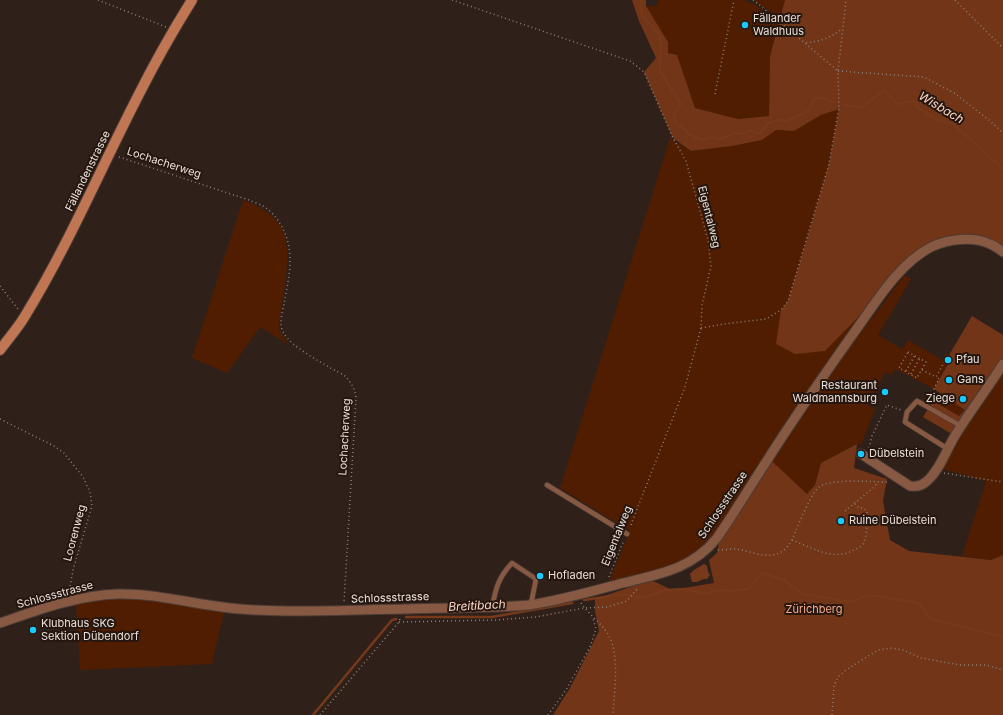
<!DOCTYPE html>
<meta charset="utf-8">
<style>
body{margin:0}
canvas{display:block;background:#2f2019}
</style>
<canvas width="1003" height="715"></canvas>
<script>
const g = document.querySelector('canvas').getContext('2d');
g.lineJoin = 'round';
function fill(path, color) { g.fillStyle = color; g.fill(path, 'evenodd'); }
function stroke(path, color, width, dash) { g.strokeStyle = color; g.lineWidth = width; g.lineCap = dash ? 'butt' : 'round'; g.setLineDash(dash || []); g.stroke(path); }
function drawText(font, color, halo, rows, align = 'center') {
  g.font = font + ' Inter,sans-serif'; g.lineWidth = 4; g.setLineDash([]); g.textBaseline = 'middle'; g.strokeStyle = halo; g.fillStyle = color; for (const [text, x, y, turn = 0] of rows) {
    g.save(); g.translate(x, y); g.rotate((+turn || 0) * Math.PI / 180); g.textAlign = isNaN(turn) ? turn : align; if (halo) g.strokeText(text, 0, 0); g.fillText(text, 0, 0); g.restore();
  }
}
const green = new Path2D(`
 M658 0H743L755 4 778 25 770 56 769 116 738 119 695 108 677 55 668 53 646 6H658Z
 M754 0H785L780 19Z
 M839 108 829 164 806 242 788 301 781 310 870 305 717 531C705 546 691 560 672 568 653 575 628 579 608 584L630 531 560 488 670 138 691 151 732 146 762 140 776 130 794 131 821 115Z
 M243 200C256 205 268 211 277 221 298 246 280 300 279 330L289 345 260 327 227 373 192 358Z
 M905 275 911 279 878 335 902 349 908 340 942 360 946 353 955 359 965 410 959 416 938 404 944 396 942 394 944 389 948 364 934 389 895 369 892 375 885 372 868 405 875 409 861 445 857 444 821 463 815 485 807 494 772 461 828 375Z
 M1003 364V555L991 560 962 556 986 481 939 468Z
 M107 598H133L224 611 212 664 80 670 76 605Z`);
const forest = new Path2D(`
 M632 0H646V6L668 42V53L677 55 695 108 738 119 769 116 770 56 785 0H1003V252L970 240 932 247 870 305 825 351 795 354 776 344 781 310 788 301 806 242 829 164 839 109 821 115 794 131 776 130 762 140 732 146 691 151 673 138 644 72 656 58 639 21Z
 M972 316 1003 335V363L955 436 923 417 933 401 959 416 965 410 934 389 948 364 945 362Z
 M857 444 854 468 887 479 883 501 890 540 909 551 991 560 1003 555V715H553L570 688 599 631 595 611V599L651 580 672 590 714 583 709 560 717 553 719 543 772 461 807 494 815 485 821 463Z`);
const water = new Path2D(`
 M704 564 707 566 708 572 710 575 707 579H704L697 582H692L690 574 694 570Z`);
const stream = new Path2D(`
 M641 0 642 16C650 23 654 30 661 37L660 71 681 104 674 115 676 125 683 128 689 134 702 140 713 137 718 139 723 138 735 133 742 134 750 130 756 133H761L768 123 778 120 787 121 806 112 810 109 814 99 822 97 834 102
 M843 105 862 107 869 101 885 91 897 104 914 101 918 108 939 121 952 123 1003 169
 M584 600 625 594 635 597H646L665 590 686 589 704 594 719 590 733 591 749 589 762 573 784 580 803 594 851 602 869 595 918 603 931 619 1003 637
 M406 617H492L572 603
 M313 715 392 620 396 619`);
const path = new Path2D(`
 M98 0 166 27
 M452 0 630 61 644 72 673 138 686 161 708 240 711 266 702 305 701 328 685 387 630 527
 M753 0 762 7 838 71
 M955 0 1003 48
 M806 43C822 41 829 38 842 29
 M838 71 924 77 954 93 989 120 1003 133
 M715 94 734 0
 M119 157 249 200C253 202 259 204 263 206 281 217 291 241 290 262 290 276 286 291 284 304 282 313 279 324 283 332 291 348 328 366 345 376 351 383 355 388 356 398L344 602
 M0 286 18 309
 M701 328 724 324 766 319 781 310 788 301 829 164 839 108 838 71 846 0
 M908 352 926 362 917 378 899 368Z
 M922 370 936 377
 M906 371 915 355
 M911 374 920 358
 M928 400 939 379 936 377 947 357
 M0 419 54 446 64 453 83 477 90 492 92 506 73 570 69 592
 M869 448 872 436 887 405 901 410
 M944 473 1003 482
 M845 511 873 488 878 482
 M792 540C811 547 832 561 852 551 855 549 860 548 863 544 867 538 867 521 868 514L864 508H859L855 504
 M718 550C724 550 731 549 736 549 751 551 766 560 781 552 789 548 793 538 796 530 800 521 812 492 819 487 831 478 872 482 888 482
 M609 577 624 540
 M581 603C589 615 602 623 609 636 620 655 614 693 613 715
 M399 622 495 620 536 617 584 608 607 607 627 601 636 590 639 589
 M320 715 399 622 400 618
 M548 715 566 690 590 647 596 629 593 618
 M832 715 834 686 838 677 846 670 878 650 892 648 903 650 921 658 960 665H986L1003 670`);
const service = new Path2D(`
 M948 449 905 422 907 412 917 401 961 426
 M547 485 627 534
 M492 607C496 588 498 578 512 563L536 579 531 604`);
const minor = new Path2D(`
 M861 454 910 486C917 487 922 486 927 481 940 470 947 448 956 434 971 410 988 388 1003 364
 M0 623C38 610 78 595 118 594 159 593 199 606 240 609 294 613 348 610 403 609 445 607 487 609 529 605 558 601 593 591 623 583 660 574 692 569 717 538 735 512 751 485 768 459 795 416 824 375 853 334 875 304 897 265 931 247 948 239 973 236 990 244 995 246 999 249 1003 252`);
const secondary = new Path2D(`
 M0 350C8 339 18 328 25 316 68 246 100 170 137 98 154 64 172 32 192 0`);
const markers = [
 [745,25,4,"#1bcafc"],
 [948,360,4,"#1bcafc"],
 [949,380,4,"#1bcafc"],
 [885,392,4,"#1bcafc"],
 [963,399,4,"#1bcafc"],
 [861,454,4,"#1bcafc"],
 [841,521,4,"#1bcafc"],
 [540,576,4,"#1bcafc"],
 [33,630,4,"#1bcafc"]
];
const poiNames = [
 ["Fällander",753,19],
 ["Waldhuus",753,32],
 ["Pfau",956,360],
 ["Gans",957,380],
 ["Restaurant",877,386,"right"],
 ["Waldmannsburg",877,399,"right"],
 ["Ziege",955,399,"right"],
 ["Dübelstein",869,454],
 ["Ruine Dübelstein",849,521],
 ["Hofladen",548,576],
 ["Klubhaus SKG",41,624],
 ["Sektion Dübendorf",41,637]
];
const streetNames = [
 ["Lochacherweg",164,163,18],
 ["Fällandenstrasse",88,171,-64],
 ["Eigentalweg",709,217,76],
 ["Lochacherweg",345,437,-87],
 ["Schlossstrasse",723,505,-56],
 ["Loorenweg",75,533,-75],
 ["Eigentalweg",617,536,-68],
 ["Schlossstrasse",55,595,-15],
 ["Schlossstrasse",390,598,-2]
];
const parkNames = [
 ["Zürichberg",814,610]
];
const waterNames = [
 ["Wisbach",941,108,31],
 ["Breitibach",477,606,-3]
];
fill(green, '#501d01');
fill(forest, '#723517');
fill(water, '#76391b');
stroke(stream, '#76391b', 2.5);
stroke(service, '#493b34', 6);
stroke(minor, '#493b34', 11);
stroke(secondary, '#493b34', 12);
stroke(path, '#8d807a', 1.5, [1, 3]);
stroke(service, '#875943', 4.5);
stroke(minor, '#875943', 9);
stroke(secondary, '#c07553', 10);
for (const [x, y, r, color] of markers) { const dot = new Path2D(); dot.arc(x, y, r, 0, 2 * Math.PI); g.fillStyle = color; g.fill(dot); stroke(dot, '#251610', 1.5); }
drawText('11px', '#eadfda', '#251610', poiNames, 'left');
drawText('11px', '#eadfda', '#251610', streetNames);
drawText('11px', '#f6ab89', '#251610', parkNames);
drawText('italic 12px', '#fdd6c5', '#251610', waterNames);
</script>
